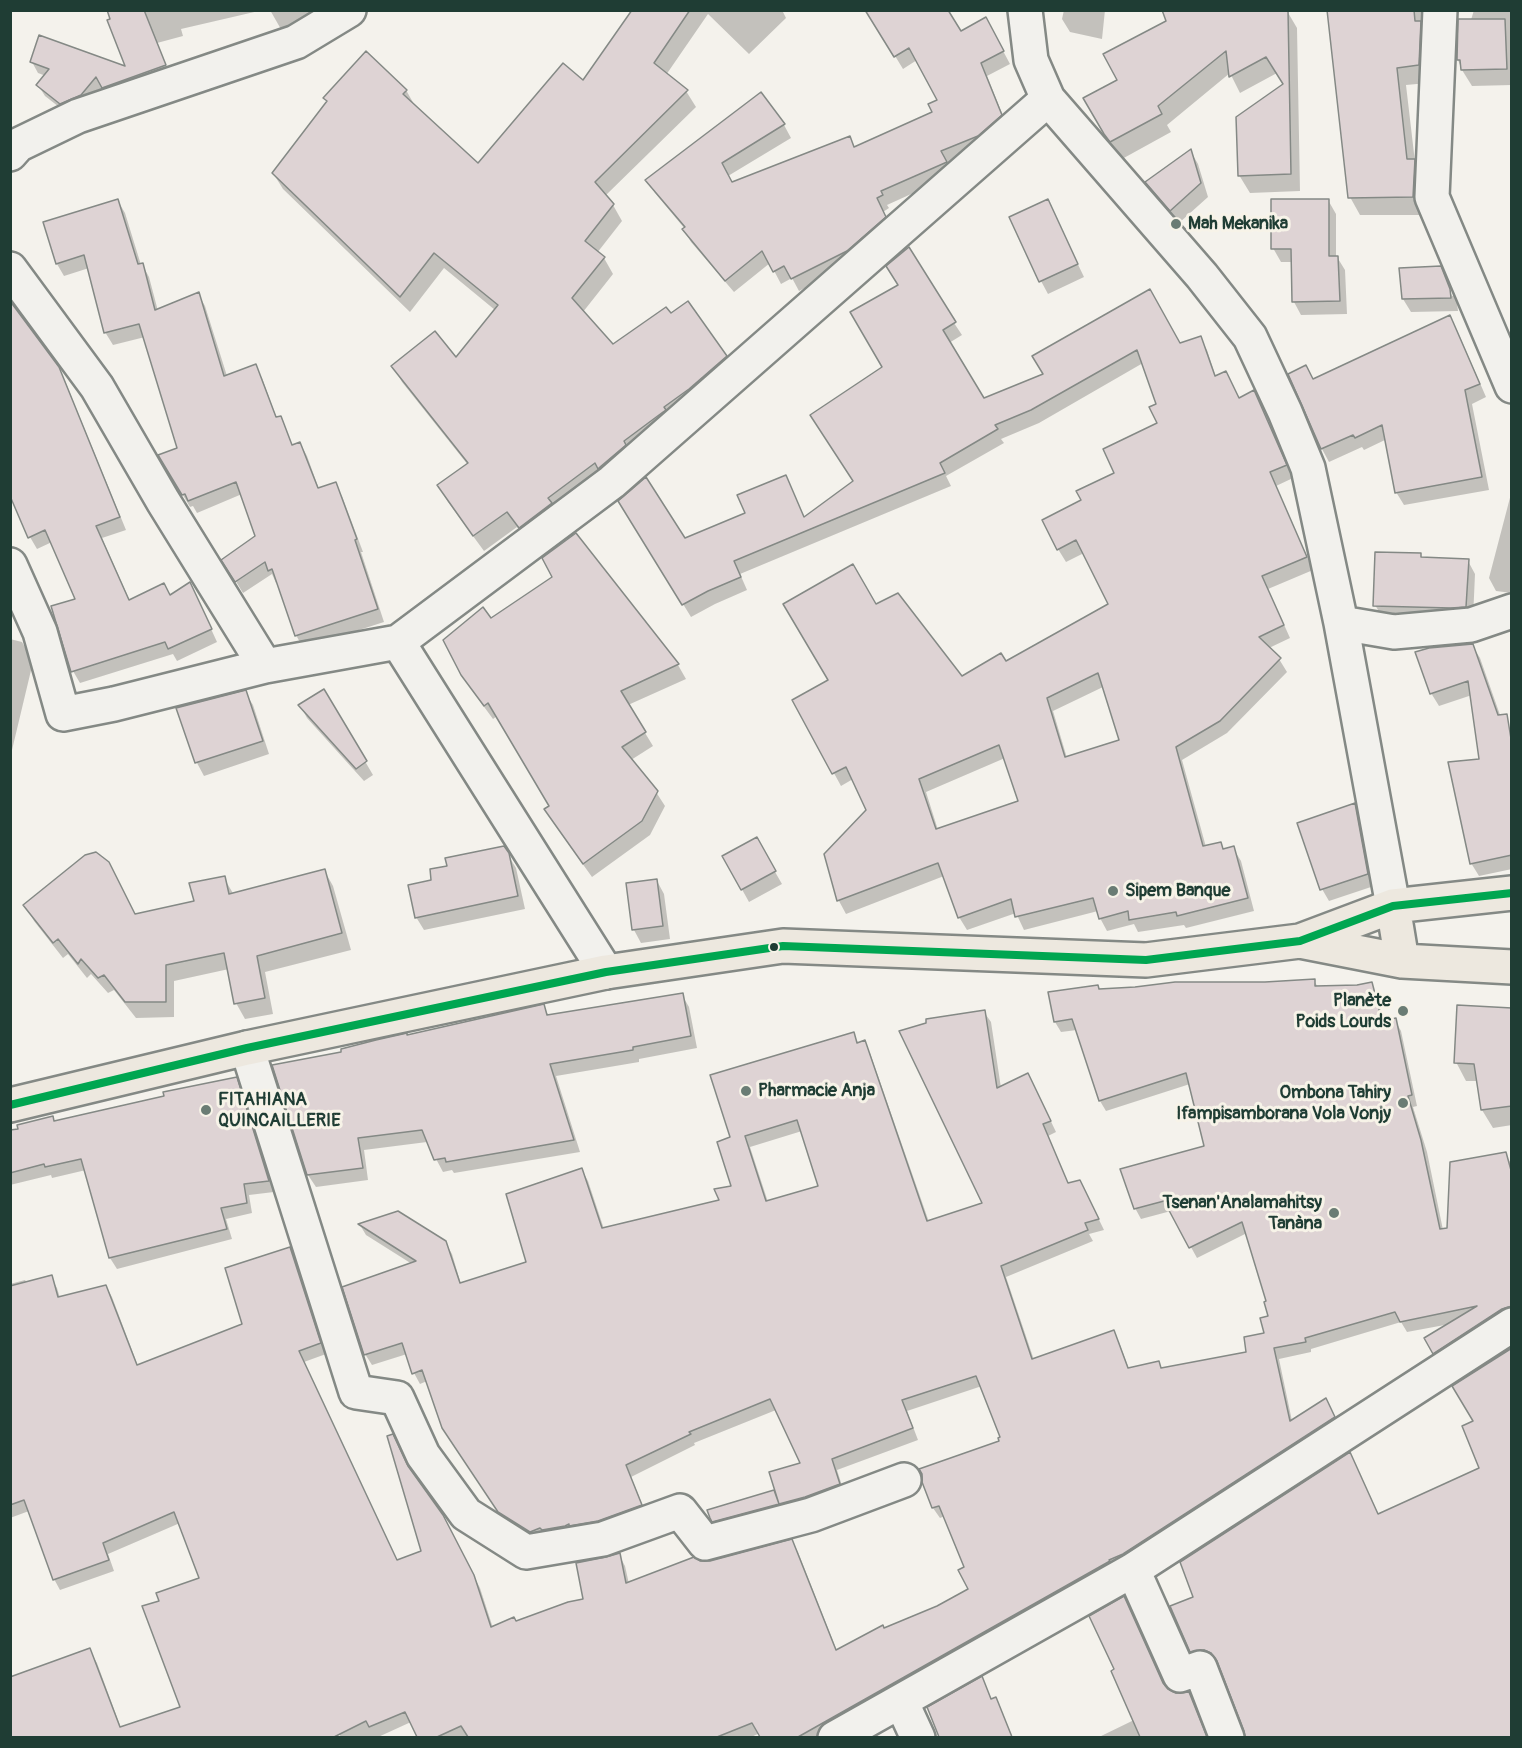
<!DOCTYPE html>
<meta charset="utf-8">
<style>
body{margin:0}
#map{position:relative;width:1522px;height:1748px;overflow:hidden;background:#f4f2ec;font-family:Pangolin,sans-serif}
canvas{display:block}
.frame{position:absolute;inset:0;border:12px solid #1f3d34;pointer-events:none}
</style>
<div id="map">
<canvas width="1522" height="1748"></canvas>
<div class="frame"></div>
</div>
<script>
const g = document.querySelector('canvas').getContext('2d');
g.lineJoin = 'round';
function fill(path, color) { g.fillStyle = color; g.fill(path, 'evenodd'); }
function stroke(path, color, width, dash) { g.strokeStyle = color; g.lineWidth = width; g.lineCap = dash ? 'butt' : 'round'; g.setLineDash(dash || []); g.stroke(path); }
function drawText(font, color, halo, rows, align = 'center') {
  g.font = font + ' Pangolin,sans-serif'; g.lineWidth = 6; g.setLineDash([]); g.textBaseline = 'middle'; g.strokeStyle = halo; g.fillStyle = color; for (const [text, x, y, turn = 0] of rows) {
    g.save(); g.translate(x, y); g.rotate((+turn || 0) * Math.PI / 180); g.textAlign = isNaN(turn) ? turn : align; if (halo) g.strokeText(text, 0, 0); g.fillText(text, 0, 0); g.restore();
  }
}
const shadow = new Path2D(`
 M108 10H263L181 29 183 36 157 43 170 76 110 98 103 86 87 106 68 114 45 96 38 85 46 76 38 73 32 62 127 68Z
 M270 10H336L286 38Z
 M634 10H782L786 18 749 54 708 14 666 75 686 91 696 107 605 196 613 205 622 221 597 253 604 258 613 274 583 312 613 346 726 357 735 373 529 543 517 527 484 551 448 502 439 486 468 465 402 382 393 366 456 360 495 310 444 268 410 312 283 189 273 173 406 90 415 106 478 165 583 82Z
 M867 10 960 33 993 32 1010 64 987 76 1008 128 985 148 946 164 953 175 887 205 889 208 883 212 892 230 854 263 799 291 792 278 781 284 770 263 734 292 691 242 684 230 685 229 655 193 647 180 761 95 784 125 791 138 728 176 732 184 855 149 934 113 940 101 917 60 903 69Z
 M1064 10H1105L1102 39 1070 32 1062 19Z
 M1329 10H1421L1428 83 1406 85 1415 162 1424 178 1423 215H1360L1350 197Z
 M1474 10H1512V85L1472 86 1462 70 1458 60 1460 21 1471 20Z
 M1287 11 1297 28 1300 191 1250 193 1239 175 1284 85 1277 73 1240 93 1230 73 1167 125 1171 132 1122 159 1116 152 1086 99Z
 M1191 152 1198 164 1208 197 1179 223 1155 195 1147 183Z
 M1047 200 1084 277 1048 294 1041 281Z
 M1328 200 1336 214V257H1337L1345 270 1347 314 1301 315 1294 302 1293 262H1281L1273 248Z
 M118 201 125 213 141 265 142 264 149 277 158 311 198 294 205 306 227 376 255 366 262 378 277 419 280 417 293 446 300 443 307 456 319 489 335 484 342 496 363 552H361L384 622 303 648 296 635 278 582 276 583 272 574 243 593 223 560 257 536 242 494 197 513 193 506 190 507 160 456 178 448 145 337 113 345 105 332 89 268 64 276 57 264Z
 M1440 267 1446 278H1444L1452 296 1454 295 1457 303 1458 311 1411 312 1403 299Z
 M1449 317 1457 330 1486 397 1472 404 1489 490 1404 505 1396 492 1387 439 1364 450 1362 447 1329 462 1322 449 1290 375 1313 380Z
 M954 323 962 335 949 343 983 400 1045 375 1034 356 1180 345 1200 338 1207 350 1216 377 1226 373 1240 399 1254 392 1261 405 1293 478 1276 486 1313 570 1268 589 1290 638 1269 648 1279 659 1287 672 1227 733 1182 760 1206 847 1221 843 1224 850 1233 848 1241 861 1254 911 1186 928 1184 925 1138 932 1134 924 1107 931 1100 918 1098 911 1024 930 1016 913 967 930 959 917 944 876 846 914 839 901 826 855 868 810 853 779 841 786 794 700 830 681 876 606 962 678 1005 663 1110 605 1084 553 1066 562 1058 549 1116 474 1159 424 1158 405 1143 363 1039 423 1001 439 1004 443 946 476 951 486 740 574 747 590 715 604 691 617 628 514 684 540 747 514 785 477 805 518 854 482 812 415ZM1103 687 1120 741 1067 758 1053 711ZM1005 758 1020 802 938 830 926 792Z
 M57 368 65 381 126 530 102 538 130 601 196 596 217 642 177 661 173 654 80 683 73 671 77 600 52 542 37 549 30 537 10 491Z
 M1512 490V593L1496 591 1489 578Z
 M575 535 678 665 686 679 628 705 653 746 631 760 656 792 665 806 650 835 592 877 554 824 546 810 550 806 497 716 493 719 471 689 462 674 491 620 554 577Z
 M1420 555 1422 558 1468 561 1475 574 1473 619 1383 618 1375 605Z
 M10 639 22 642 33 662 12 750Z
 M1472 645 1480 658 1512 749V869L1479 876 1471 863 1480 760 1472 695 1439 706 1431 693Z
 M324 691 373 775 364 781 307 718 300 705Z
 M245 692 253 705 269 754 204 776 197 763 178 709Z
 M1354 805 1361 817 1374 886 1329 901 1322 889Z
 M756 839 782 884 749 902 724 857Z
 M503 847 516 868 525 909 424 930 416 917 433 881 448 867Z
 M324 870 333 886 351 950 265 972 273 1014 245 1019 236 1003 229 969 174 981V1017L136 1018 114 990 108 993 91 974 87 978 68 954 63 958 34 921 25 905 135 916 195 902 224 878 234 895Z
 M657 881 664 894 670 939 641 943 634 930 628 884Z
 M1314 981 1318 987H1357L1371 984 1377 995 1384 1022 1395 1020 1401 1031 1417 1106 1413 1107 1427 1152 1443 1230 1448 1229 1505 1154 1512 1165V1319L1441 1364 1426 1339 1450 1324 1407 1332 1401 1322 1311 1349V1352L1279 1359 1292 1421 1332 1411 1340 1429 822 1738H762L760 1733 749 1738H585L583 1735 579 1738H469L468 1736 465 1738H419L411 1722 376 1738H341L333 1716 265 1738H237L200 1579 180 1523 108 1554 114 1571 60 1590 54 1579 29 1511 10 1518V1284L25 1280 27 1283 51 1277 57 1288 60 1298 106 1286 112 1297 138 1366 244 1325 290 1248 296 1259 326 1354 304 1362 397 1562 422 1552 410 1472 449 1527 480 1588 493 1628 516 1622 585 1600 619 1555 625 1566 629 1584 699 1562 710 1563 792 1541 798 1552 837 1651 937 1607 970 1590 966 1567 945 1516 940 1518 933 1508 924 1482 1001 1442 1002 1438 982 1386 907 1411 918 1440 837 1470 845 1495 718 1530 711 1518 773 1492 778 1500 802 1464 776 1410 694 1443 695 1445 631 1477 647 1516 537 1543 506 1523 450 1439 427 1381 420 1384 414 1373 407 1354 372 1365 365 1354 412 1264 366 1235 360 1225 445 1242 452 1254 461 1284 528 1263 582 1170 588 1181 604 1229 722 1201 733 1187 732 1138 853 1034 859 1044 864 1042 870 1053 929 1222 984 1204V1012L991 1022 1001 1088 1034 1086 1056 1132 1048 1136 1069 1185 1086 1193 1104 1230 1089 1234 1093 1241 1006 1277 1034 1360 1113 1332 1119 1342 1129 1369 1159 1363 1162 1369 1248 1353 1266 1334 1270 1317 1268 1303 1247 1233 1197 1258 1171 1211 1141 1219 1135 1208 1205 1147 1190 1084 1106 1111 1100 1101 1077 1030 1061 1032 1055 1022 1100 991ZM802 1131 820 1187 768 1202 750 1147Z
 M682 995 689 1007 697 1048 639 1059V1062L556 1076 580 1152 454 1173 452 1170 443 1172 427 1142 364 1150 368 1180 316 1187 308 1175 274 1066 343 1054 407 1036 543 1006 549 1016Z
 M1512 1009V1125L1493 1128 1482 1110 1478 1081H1466L1456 1062Z
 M236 1079 242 1090 274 1192 249 1195 252 1213 226 1219 232 1239 117 1269 110 1258 86 1170 52 1178 51 1175 10 1185V1132L53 1118 55 1122Z
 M1512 1349V1738H1264L1219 1664 1211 1660 1198 1662 1191 1651 1195 1598 1350 1454 1379 1515 1481 1469 1475 1422Z
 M1130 1609 1165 1688 1176 1695 1188 1693 1195 1704 1208 1738H1097L1134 1720 1116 1670Z
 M90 1651 97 1663 121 1728 177 1724 181 1738H10V1688Z
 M982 1678 992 1700 995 1699 1001 1710 1013 1738H938L940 1736Z`);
const building = new Path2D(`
 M107 10H144L166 65 102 88 96 77 81 95 60 104 36 85 49 69 30 62 39 35 125 66 107 20 110 19Z
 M632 10H690L654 63 688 90 595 182 614 204 585 241 605 257 572 298 613 344 666 307 671 313 688 301 727 356 689 389 664 407 666 410 663 412 624 441 626 445 600 467 598 469 595 463 548 498 552 503 519 528 507 512 473 536 437 485 468 463 391 366 435 331 456 357 498 305 434 253 400 297 272 173 327 101 323 98 366 51 407 90 403 94 478 163 563 63 583 80Z
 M865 10H948L961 31 986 17 1004 51 981 63 1002 115 978 136 941 151 947 162 881 191 883 195 877 198 886 217 847 251 791 279 784 266 773 272 762 251 725 281 682 229 685 227 645 180 761 92 785 124 722 163 732 182 850 136 854 147 932 112 928 104 937 100 909 48 894 57Z
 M1162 10H1288L1291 174 1238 176 1236 117 1283 84 1266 57 1229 77 1226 51 1158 106 1162 114 1110 142 1104 134 1083 98 1117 80 1103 54 1166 21Z
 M1327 10H1414L1415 21H1421L1419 65 1397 68 1407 159H1415L1413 197 1348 198Z
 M1458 19H1505L1507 69 1461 70 1460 60H1457Z
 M1191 149 1201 183 1170 211 1145 182Z
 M118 199 138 264 143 263 155 310 199 292 224 376 256 364 276 417 281 416 292 445 300 442 318 488 336 482 357 539 355 540 378 609 295 636 272 569 268 571 265 562 235 582 221 560 255 536 236 482 188 501 185 494 182 495 158 455 177 448 139 324 104 333 84 255 56 264 43 222Z
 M1048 199 1078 264 1039 282 1009 217Z
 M1271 199H1329V256H1338L1340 301 1292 302 1291 249H1271Z
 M909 247 956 322 943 330 984 398 1043 374 1032 356 1150 289 1180 343 1201 336 1215 376 1226 371 1239 398 1254 390 1287 465 1270 472 1307 557 1262 576 1284 625 1259 637 1281 658 1220 721 1176 747 1203 846 1221 842 1223 849 1234 846 1248 898 1177 916 1176 912 1129 920 1128 911 1099 919 1093 898 1015 917 1011 899 958 918 938 863 837 901 824 854 866 810 846 767 832 774 792 700 828 680 783 604 853 564 876 604 898 593 962 676 1001 653 1006 661 1108 604 1076 540 1057 550 1042 520 1081 500 1076 491 1114 473 1103 449 1157 423 1149 407 1156 404 1137 350 1031 410 995 425 998 429 940 463 945 473 734 561 741 577 708 591 682 605 618 501 646 477 685 538 745 513 737 495 786 475 804 517 853 481 810 415 882 367 850 312 898 285 886 266ZM1098 673 1119 740 1065 757 1047 698ZM999 745 1018 801 936 829 919 779Z
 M1441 266 1450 289 1451 298 1402 299 1399 268Z
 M10 301 59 367 120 517 96 526 129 600 164 583 170 595 190 582 212 629 168 649 165 642 71 672 51 606 75 599 45 530 28 538 10 496Z
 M1450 315 1480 384 1465 390 1482 477 1395 493 1382 425 1355 438 1353 435 1321 449 1288 374 1306 365 1313 379Z
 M576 533 679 664 621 691 646 732 622 747 658 791 642 821 583 864 544 809 549 806 488 703 484 706 461 675 443 640 483 607 491 618 552 577 542 558Z
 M1375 552 1421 553V557L1469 559 1466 607 1451 608 1373 606Z
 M1473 644 1498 715 1507 714 1512 745V855L1470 864 1448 762 1479 759 1468 681 1430 694 1415 652 1429 648Z
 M324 689 367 761 356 769 298 705Z
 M246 690 263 741 195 763 176 708Z
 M1355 803 1368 874 1320 890 1297 823Z
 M757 837 776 871 741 890 722 856Z
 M504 846 509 853 518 896 415 918 408 885 431 880 430 869 447 866 445 858Z
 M96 852 109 862 135 914 194 901 189 883 225 876 229 894 325 869 342 933 257 956 265 998 234 1004 224 953 166 965V1002H125L104 975 98 978 81 959 78 964 58 939 53 943 23 905 85 855Z
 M657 879 663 926 632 930 626 883Z
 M1315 979V986L1357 985 1372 982 1382 1021 1396 1018 1412 1095 1408 1096 1421 1140 1440 1229 1447 1228 1450 1162 1506 1152 1512 1174V1306L1502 1309 1433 1354 1424 1338 1477 1306 1400 1322 1395 1312 1305 1338 1306 1342 1274 1348 1290 1421 1326 1398 1335 1417 1123 1554 1109 1560 1110 1561 798 1737H760L752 1723 717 1737H468L461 1726 437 1737H417L405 1712 369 1727 366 1721 334 1737H10V1677L90 1648 120 1727 180 1707 142 1606 159 1601 156 1593 199 1578 174 1512 103 1543 109 1560 53 1580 24 1500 10 1505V1286L52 1275 58 1297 106 1285 137 1365 242 1324 225 1268 290 1247 321 1343 299 1351 397 1560 421 1551 387 1436 393 1434 408 1466 443 1515 474 1575 491 1627 514 1617 516 1621 568 1602 583 1599 576 1563 606 1557 620 1553 626 1583 694 1557 700 1561H710L792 1539 836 1650 883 1625 884 1628 937 1606 968 1589 958 1570 964 1567 939 1506 932 1508 922 1482V1474L919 1469 999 1441 998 1438 1000 1437 976 1376 902 1400 913 1428 832 1459 840 1484 805 1497 712 1522 710 1518 707 1510 774 1490 779 1504 769 1472 800 1463 770 1399 689 1432 691 1434 626 1465 642 1505 598 1521 569 1526V1524L565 1526 542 1530 540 1528 530 1532 498 1512 442 1428 422 1370 412 1374 402 1343 364 1355 342 1287 416 1261 358 1224 398 1211 446 1241 460 1283 526 1262 506 1194 582 1168 602 1228 719 1200 714 1189 731 1186 717 1142 730 1137 710 1075 854 1032 857 1043 865 1040 927 1221 982 1203 899 1031 926 1023V1019L985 1010 997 1088 1028 1073 1051 1121 1043 1124 1068 1183 1080 1180 1099 1219 1085 1223 1088 1230 1001 1266 1032 1359 1114 1330 1128 1368 1159 1361 1161 1368 1246 1352 1244 1337 1264 1333 1260 1318 1268 1316 1264 1302 1266 1301 1242 1222 1189 1248 1164 1201 1134 1209 1120 1169 1204 1146 1186 1073 1099 1101 1072 1019 1054 1022 1048 992 1098 985 1099 989 1135 987 1175 982H1265ZM797 1120 818 1186 766 1201 745 1136Z
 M683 993 691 1036 633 1047V1050L550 1064 574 1140 446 1162 445 1158 434 1160 422 1130 358 1138 363 1168 307 1175 272 1065 341 1052V1049L376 1040 407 1033V1035L544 1004 547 1015Z
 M1457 1005 1512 1008V1106L1481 1110 1474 1064 1454 1063Z
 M237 1077 269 1181 244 1184 247 1203 221 1208 227 1229 109 1258 81 1159 45 1167 44 1164 10 1173V1130L18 1129 17 1125 53 1116 54 1121 164 1096 163 1092Z
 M1512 1348V1737H1245L1244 1731 1217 1661 1211 1653 1204 1650 1190 1652 1170 1606 1193 1597 1180 1562 1350 1452 1378 1514 1479 1468 1462 1426 1473 1421 1452 1386Z
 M1124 1596 1163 1683 1168 1689 1176 1693 1189 1692 1207 1737H1140L1111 1671 1114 1669 1089 1616Z
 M982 1676 991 1699 996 1697 1012 1737H939L927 1707Z`);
const minor = new Path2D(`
 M1025 10 1031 60 1048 99
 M1440 10 1432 197 1512 386
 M10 154 18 145 78 116 296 42 349 10
 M10 269 97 387 163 501 265 666
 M10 565 40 632 63 714 114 704 265 666 398 642
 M1341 623 1394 632 1471 625 1512 611
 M606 972 398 642 612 482 1048 99 1202 276 1250 337 1285 412 1308 468 1341 623 1393 906
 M247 1048 356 1392 397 1398 423 1455 466 1514 526 1552 603 1539 680 1511 705 1543 811 1515 904 1480
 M1133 1570 1180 1675 1200 1668 1227 1738
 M901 1701 918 1738
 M835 1738 1133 1570 1512 1325`);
const major = new Path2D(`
 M1393 906 1402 961
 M1300 941 1402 961 1512 967
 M10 1105 247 1048 606 972 783 946 1146 960 1300 941 1393 906 1512 893`);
const bus1 = new Path2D(`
 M10 1105 247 1048 606 972 783 946 1146 960 1300 941 1393 906 1512 893`);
const markers = [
 [1176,224,6,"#6a7c74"],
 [1113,891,6,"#6a7c74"],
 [774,947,5,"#1f3d34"],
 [1403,1011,6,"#6a7c74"],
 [746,1091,6,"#6a7c74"],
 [1403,1103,6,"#6a7c74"],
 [206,1110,6,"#6a7c74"],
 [1334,1213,6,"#6a7c74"]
];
const poiNames = [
 ["Mah Mekanika",1188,224],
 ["Sipem Banque",1125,891],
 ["Planète",1391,1001,"right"],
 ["Poids Lourds",1391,1022,"right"],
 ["Pharmacie Anja",758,1091],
 ["Ombona Tahiry",1391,1093,"right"],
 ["Ifampisamborana Vola Vonjy",1391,1114,"right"],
 ["FITAHIANA",218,1100],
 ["QUINCAILLERIE",218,1121],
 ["Tsenan'Analamahitsy",1322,1203,"right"],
 ["Tanàna",1322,1224,"right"]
];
fill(shadow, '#0003');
fill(building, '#ded3d4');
stroke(building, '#848985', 1.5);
stroke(minor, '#848985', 38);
stroke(major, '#848985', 38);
stroke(minor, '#f2f1ed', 33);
stroke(major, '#ede8df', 33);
stroke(bus1, '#00a651', 8);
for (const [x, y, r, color] of markers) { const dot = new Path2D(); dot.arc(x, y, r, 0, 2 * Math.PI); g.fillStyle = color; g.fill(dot); stroke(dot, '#f7f3e8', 2); }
drawText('bold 18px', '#1f3d34', '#f7f3e8', poiNames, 'left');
</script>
